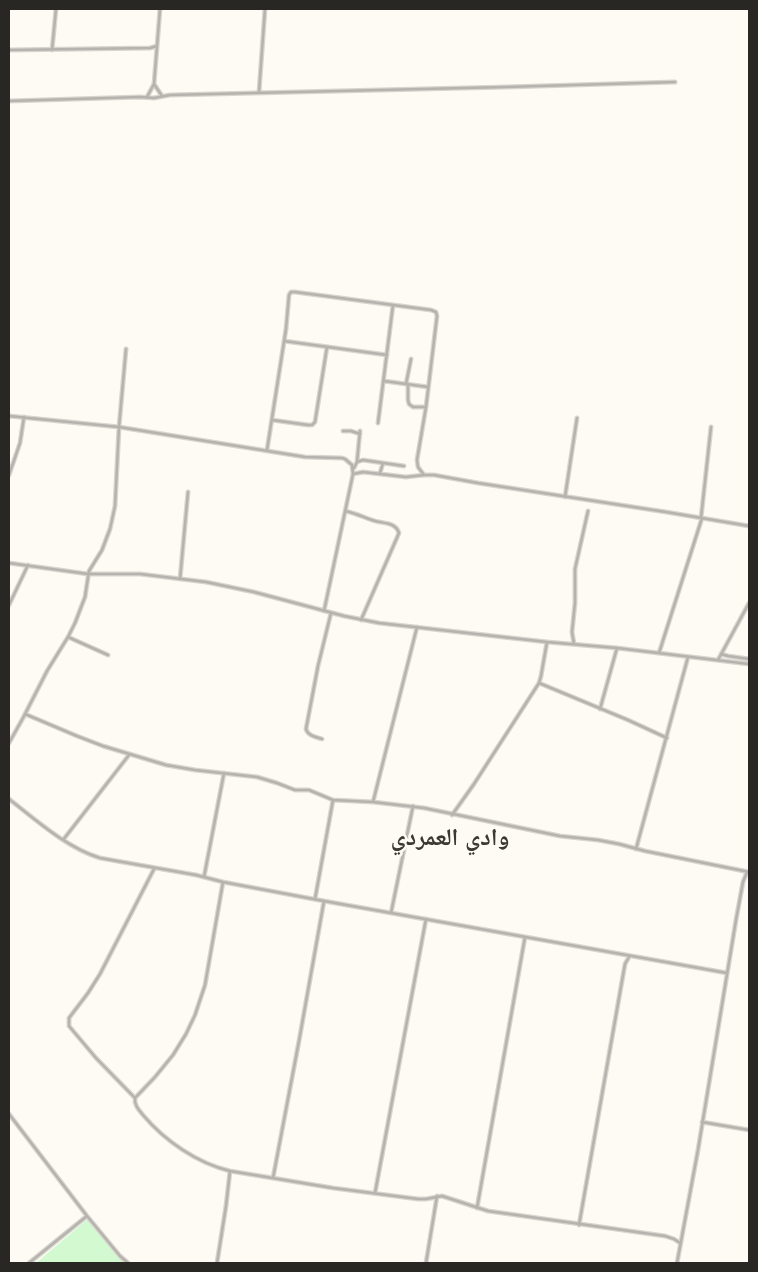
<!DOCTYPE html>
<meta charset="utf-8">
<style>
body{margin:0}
#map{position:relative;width:758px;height:1272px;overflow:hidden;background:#fefbf5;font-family:Mulish,sans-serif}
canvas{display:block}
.frame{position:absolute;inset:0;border:10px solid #292723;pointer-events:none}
</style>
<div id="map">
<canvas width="758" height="1272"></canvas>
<div class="frame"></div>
</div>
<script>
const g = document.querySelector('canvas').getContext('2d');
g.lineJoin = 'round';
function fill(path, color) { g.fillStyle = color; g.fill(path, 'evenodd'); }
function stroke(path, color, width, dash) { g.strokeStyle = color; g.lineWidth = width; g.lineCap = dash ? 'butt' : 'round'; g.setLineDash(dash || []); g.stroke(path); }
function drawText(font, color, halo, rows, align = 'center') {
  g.font = font + ' Mulish,"Noto Naskh Arabic",sans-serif'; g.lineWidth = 5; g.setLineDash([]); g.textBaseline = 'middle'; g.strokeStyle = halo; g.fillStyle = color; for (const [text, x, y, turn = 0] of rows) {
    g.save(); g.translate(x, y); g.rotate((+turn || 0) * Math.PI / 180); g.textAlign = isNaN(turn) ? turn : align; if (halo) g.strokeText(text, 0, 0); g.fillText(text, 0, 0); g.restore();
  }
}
const green = new Path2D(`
 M89 1218 124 1263H36Z`);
const street = new Path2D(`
 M9 50 150 48 157 46
 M52 50 56 9
 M154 84 162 96
 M259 92 265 9
 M147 97 154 84 160 9
 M9 101 140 97 154 98 170 95 506 87 675 82
 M284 341 387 355
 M384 381 428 387
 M406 384 411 359
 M408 384V400L409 404 413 407H426
 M9 416 119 427 305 457 342 458 345 459 352 465 353 474 324 611
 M272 420 308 425H312L315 422 327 347
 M378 423 393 305
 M343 431H351L360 434
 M267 450 286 329 289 295 291 292H295L431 310 436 312 437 316 426 407 417 460 418 467 424 475
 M357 462 360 431
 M354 468 357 462 363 460 404 466
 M380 473 383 463
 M353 474 363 472 406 477 424 475H434L478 483 666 512 749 526
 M9 475 20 443 24 417
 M565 497 577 418
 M345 511C355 513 363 517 372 520 382 524 395 521 399 533L361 620
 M701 518 711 427
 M9 563 88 574H140L206 582 254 592 344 616 379 623 547 642 617 648 749 664
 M180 579 188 492
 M9 605 28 565
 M68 637 108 655
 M574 644 572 632 575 603V569L588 511
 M659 653 702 518
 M721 654 728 656 749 659
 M718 660 749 603
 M539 683 628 720 667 738
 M600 709 617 648
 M25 714 77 736 103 746 166 765 195 770 257 777 277 783 295 790H309L333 800 373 802 424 808 560 836 598 840 619 844 645 851 749 872
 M322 739C316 737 308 736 306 729L318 666 331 613
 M9 743 23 718 47 671 68 637 75 623 85 597 89 571 102 550 110 529 115 506 119 427 126 349
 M9 799C36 820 67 848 100 858L196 875 223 882 324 901 727 973
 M373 802 417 627
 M452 815 474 784 539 683 541 676 547 642
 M63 840 129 755
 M636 849 688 657
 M204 877 224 773
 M223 882 205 985 195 1015 186 1034 173 1055 155 1077 135 1098C134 1105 139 1110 143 1115 165 1141 197 1163 230 1171L333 1188 418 1199H426L442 1196 488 1211 665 1236 674 1239 680 1243
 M315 899 333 800
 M391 913 413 806
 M135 1098 96 1058 69 1026V1018L88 993 100 974 154 869
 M9 1114 87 1216 120 1256 128 1263
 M702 1122 749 1130
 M273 1178 299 1041 324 901
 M375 1193 426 919
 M477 1208 525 937
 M579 1225 625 964 629 957
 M29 1263 87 1216
 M217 1263 226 1206 230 1171
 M426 1263 437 1196
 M677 1263 698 1150 736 920 743 882 747 872`);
const districtNames = [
 ["وادي العمردي",450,838]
];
fill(green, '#d2f9d0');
stroke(street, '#d8d5cf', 5);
stroke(street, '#b6b3af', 2.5);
drawText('bold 24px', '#3d3830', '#fefbf5', districtNames);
</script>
